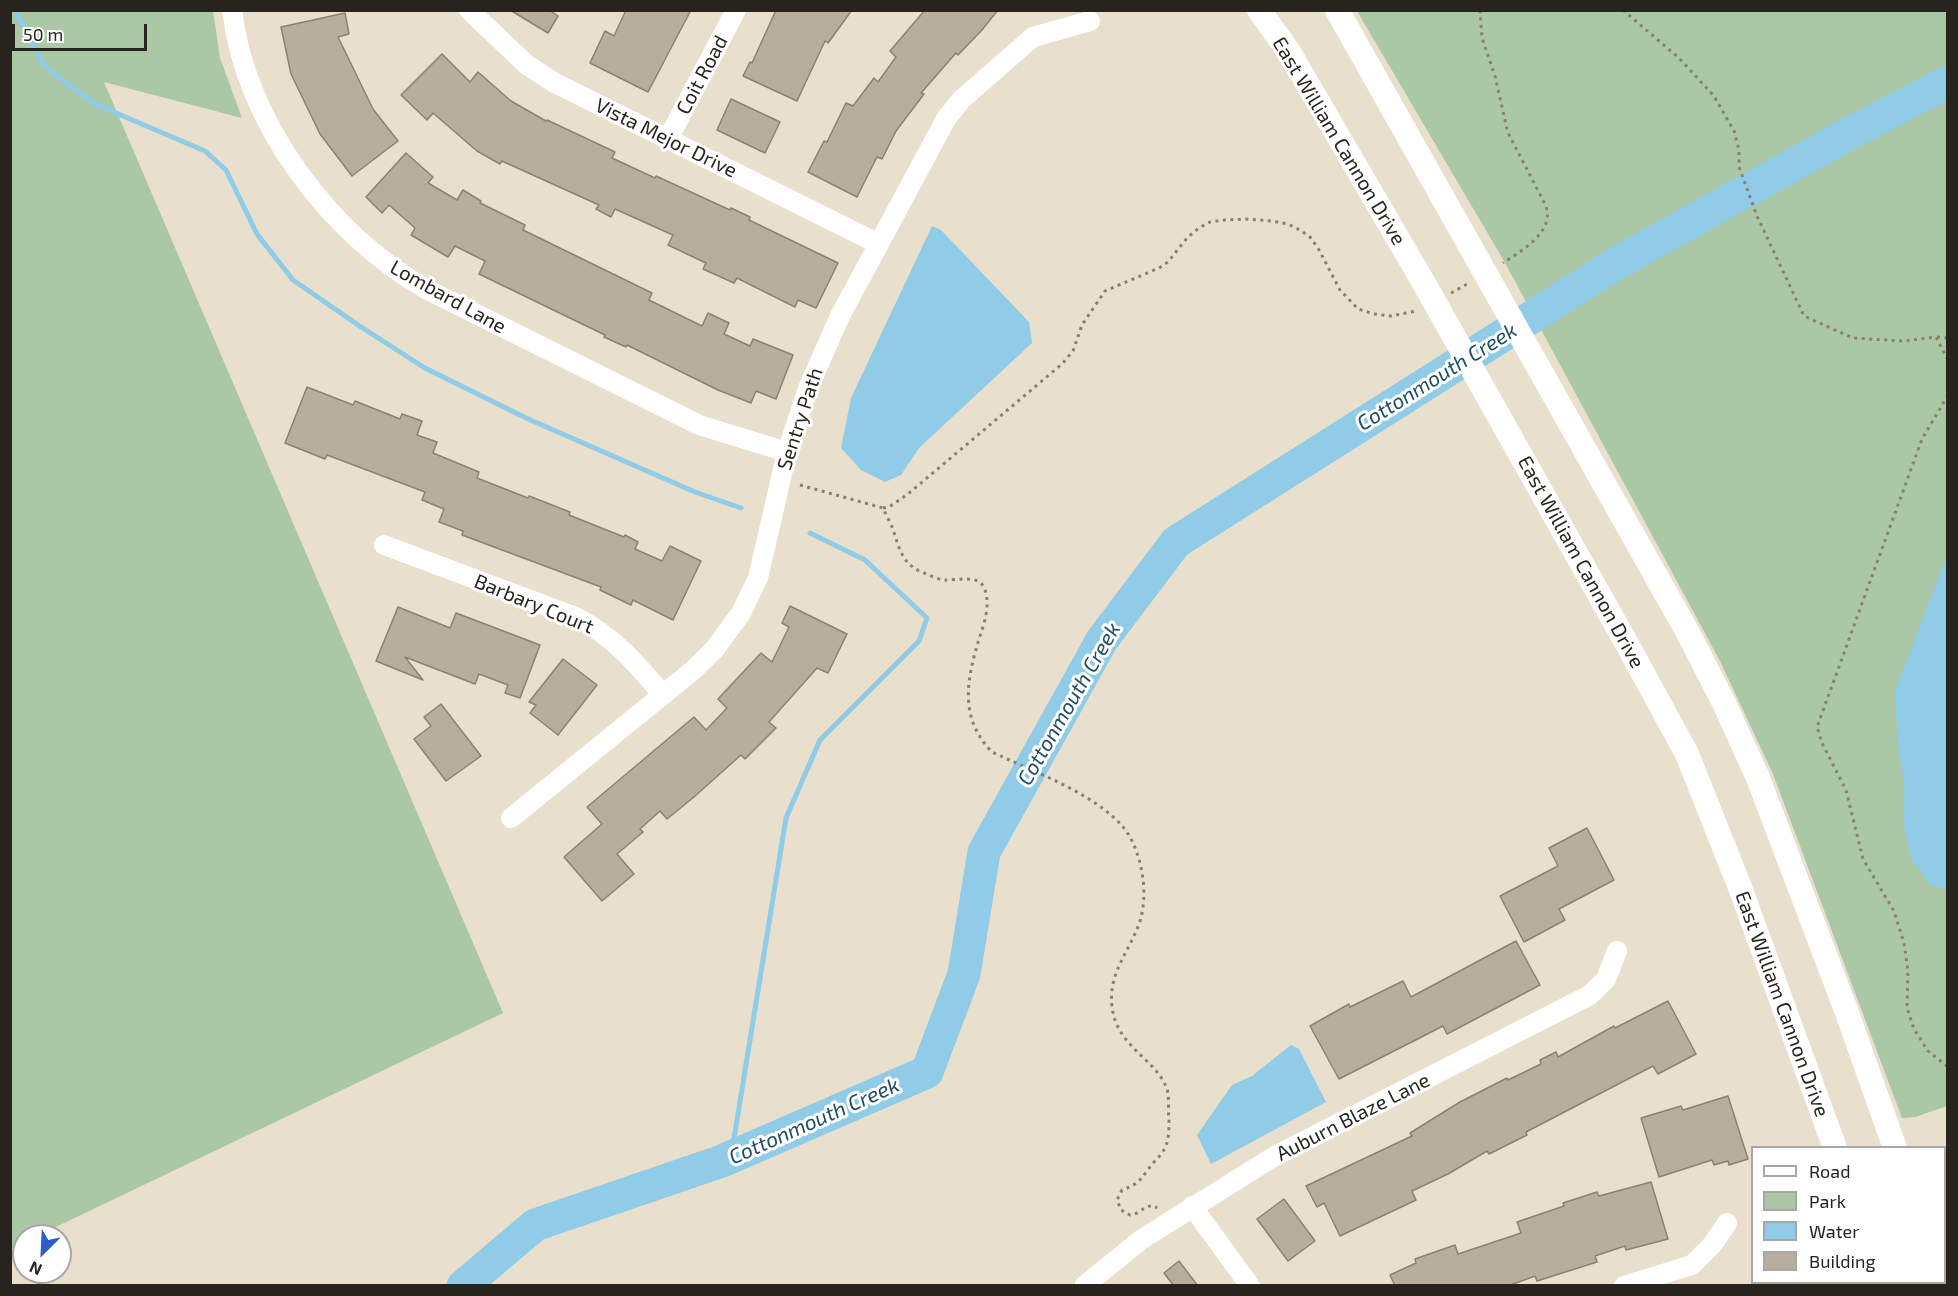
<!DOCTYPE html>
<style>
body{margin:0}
#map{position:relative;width:1958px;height:1296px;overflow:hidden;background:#e9dfcd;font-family:"Exo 2",sans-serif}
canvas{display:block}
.frame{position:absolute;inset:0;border:12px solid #27231d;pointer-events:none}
.legend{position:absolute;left:1751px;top:1146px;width:195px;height:138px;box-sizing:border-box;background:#fff;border:2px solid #a9a7a5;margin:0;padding:8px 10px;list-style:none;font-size:18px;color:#27231d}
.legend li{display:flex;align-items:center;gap:12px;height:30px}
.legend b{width:30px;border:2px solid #a9a7a5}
.north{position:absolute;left:12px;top:1224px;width:60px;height:60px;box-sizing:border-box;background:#fff;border:2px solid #a9a7a5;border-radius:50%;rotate:204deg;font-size:16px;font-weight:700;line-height:24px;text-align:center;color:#27231d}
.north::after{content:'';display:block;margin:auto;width:21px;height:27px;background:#2d5ccb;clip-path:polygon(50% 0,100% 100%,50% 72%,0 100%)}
.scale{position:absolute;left:12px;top:24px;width:135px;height:27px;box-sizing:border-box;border:3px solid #27231d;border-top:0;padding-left:8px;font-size:18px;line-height:21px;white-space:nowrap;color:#27231d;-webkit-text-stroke:4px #fff;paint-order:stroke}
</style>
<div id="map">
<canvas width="1958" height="1296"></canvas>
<div class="frame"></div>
<ul class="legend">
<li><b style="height:8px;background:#fff"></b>Road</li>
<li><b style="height:16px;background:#aac7a6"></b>Park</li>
<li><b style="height:16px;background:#90cbe7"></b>Water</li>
<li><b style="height:16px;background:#b8ae9e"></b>Building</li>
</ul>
<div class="north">N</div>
<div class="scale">50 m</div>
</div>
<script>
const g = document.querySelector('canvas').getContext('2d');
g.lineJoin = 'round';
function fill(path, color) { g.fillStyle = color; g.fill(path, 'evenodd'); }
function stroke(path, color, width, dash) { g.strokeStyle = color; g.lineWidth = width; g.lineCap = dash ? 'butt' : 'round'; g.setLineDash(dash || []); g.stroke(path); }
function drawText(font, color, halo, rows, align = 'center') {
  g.font = font + ' "Exo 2",sans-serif'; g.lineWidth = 6; g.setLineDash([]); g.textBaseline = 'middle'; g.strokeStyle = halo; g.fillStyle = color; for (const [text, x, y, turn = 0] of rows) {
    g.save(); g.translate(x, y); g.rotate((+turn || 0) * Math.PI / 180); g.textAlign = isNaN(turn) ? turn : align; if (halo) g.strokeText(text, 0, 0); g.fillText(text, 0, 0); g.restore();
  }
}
const green = new Path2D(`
 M11 10 213 11 220 58 242 118 104 82 503 1013 37 1236H24V1242L11 1249Z
 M1357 11H1947V1106L1915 1117 1902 1118 1773 774 1720 661 1504 261Z`);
const water = new Path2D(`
 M932 226 941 230 1029 322 1032 343 919 448 901 475 885 482 861 470 841 448 851 398Z
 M1947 555 1948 889H1947L1932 886 1912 861 1904 826 1903 776 1898 742 1895 692Z
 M1291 1045 1299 1049 1326 1102 1211 1164 1197 1135 1232 1085 1252 1076Z`);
const stream = new Path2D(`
 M15 10 44 66 95 104 205 151 226 170 257 234 293 280 361 327 425 368 526 418 695 492 741 508
 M731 1157 786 818 820 740 919 641 927 618 865 560 810 533`);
const river = new Path2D(`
 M463 1286 535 1225 722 1161 927 1072 964 974 984 852 1102 640 1176 542 1617 263 1843 137 1948 82`);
const building = new Path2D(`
 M510 10H549L558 16 548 33Z
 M626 10H691L648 92 590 63 605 31 614 36Z
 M776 10H852L828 43 825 41 797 101 743 76 750 62 752 63Z
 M925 10H998L982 30 958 55 956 53 921 93 924 94 896 131 882 159 877 157 857 197 808 172 824 141 827 142 846 103 853 106 874 78 878 82 896 57 890 51Z
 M345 13 349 34 338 37 373 109 398 141 352 176 320 134 291 74 281 27Z
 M442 54 470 82 478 72 511 101 546 121 547 120 615 152 612 158 655 178 656 176 730 210 731 208 750 217 749 220 838 263 816 308 798 300 795 307 737 278 734 283 703 269 706 263 668 245 673 235 615 209 611 217 596 209 599 205 502 161 500 164 477 151 433 113 427 120 401 95Z
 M731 99 780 122 765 153 717 130Z
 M406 153 433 177 428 183 457 200 463 190 481 201 480 203 525 225 523 230 652 293 649 300 702 326 708 313 729 323 724 334 750 346 753 339 793 355 776 399 756 391 751 403 718 390 627 345 626 347 604 337 605 335 479 274 485 261 455 246 448 257 411 235 415 228 389 205 382 213 366 197Z
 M307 387 353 405 355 401 400 419 402 414 422 421 417 435 437 442 433 453 479 472 477 478 528 498 529 496 570 512 569 515 624 537 625 535 638 542 635 549 662 561 670 546 701 561 673 620 633 600 631 605 600 590 601 587 462 535 463 531 439 522 444 509 422 500 425 492 327 455 325 459 285 443Z
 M790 606 847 634 828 673 817 668 769 722 776 728 745 759 741 755 694 797 667 819 660 811 640 829 643 832 617 854 634 874 602 901 564 857 602 824 587 807 694 717 706 730 727 708 718 699 761 653 772 662 789 627 782 623Z
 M398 607 450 628 456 613 540 645 520 698 505 693 508 685 479 674 475 684 405 657 423 680 376 661Z
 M563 659 597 685 558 735 530 713 536 705 529 702Z
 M441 704 481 756 446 781 414 739 431 726 424 717Z
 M1587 828 1614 880 1559 909 1565 920 1524 942 1500 896 1558 866 1549 848Z
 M1516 941 1540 985 1447 1034 1443 1026 1339 1079 1310 1026 1349 1004 1350 1007 1403 981 1411 997Z
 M1668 1001 1696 1054 1658 1074 1653 1066 1526 1132 1527 1135 1489 1154 1487 1151 1448 1174 1412 1191 1416 1200 1340 1236 1324 1203 1317 1207 1306 1186 1412 1136 1410 1133 1460 1102 1507 1078 1508 1080 1541 1064 1540 1060 1556 1052 1558 1057 1614 1026 1615 1028Z
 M1728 1096 1748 1159 1729 1165 1728 1161 1714 1165 1712 1160 1659 1177 1641 1118 1681 1106 1683 1110Z
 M1651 1182 1668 1239 1626 1250 1625 1246 1595 1256 1597 1262 1537 1281 1535 1276 1508 1286H1395L1390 1275 1416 1263 1415 1259 1455 1245 1458 1254 1521 1233 1517 1222 1564 1206 1563 1203 1597 1192 1599 1196Z
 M1284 1199 1315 1241 1288 1261 1257 1219Z
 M1179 1261 1198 1286H1174L1164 1273Z`);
const path = new Path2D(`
 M1480 10 1482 38 1495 76 1508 133 1545 204C1557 231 1521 251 1503 263
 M1623 10 1679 58 1714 96 1734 131 1739 150V167L1757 216 1804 316 1853 338 1904 341 1936 337 1948 360
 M1451 293 1469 283
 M1937 337 1948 338
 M1948 395 1922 439 1817 727 1822 743 1846 790 1863 859 1894 911 1904 943 1908 971 1907 1008 1914 1029 1928 1051 1948 1067
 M800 485 883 508C886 515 890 522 893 529 899 548 902 564 922 572 929 575 937 579 944 580 957 581 980 573 985 590 990 605 985 621 980 636 967 678 958 717 992 752 1032 771 1108 798 1130 837 1143 861 1148 895 1140 921 1130 952 1108 971 1112 1007 1117 1049 1161 1061 1168 1093 1169 1101 1168 1112 1169 1120 1169 1139 1168 1148 1155 1161 1142 1175 1143 1183 1122 1190L1117 1200 1121 1210 1130 1215C1142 1214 1146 1201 1157 1208
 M883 508 889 507 908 494 1062 364 1073 351 1082 325 1105 291 1159 268 1168 262 1187 238 1199 228 1210 222 1225 220 1246 219 1272 221 1288 224 1300 230 1310 237 1318 248 1340 290 1358 309 1374 314 1391 316 1416 311`);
const minor = new Path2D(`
 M232 10C246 124 329 233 426 289L699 425 787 452
 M469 10 527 65 555 83 879 244
 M668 139 736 10
 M384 545 576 617C614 637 636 663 663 695
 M511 818 691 672 714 650 741 613 758 578 787 452 809 386 840 316 946 119 961 100 1033 37 1090 21
 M1192 1206 1250 1286
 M1084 1286 1142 1239 1275 1156 1590 995 1606 979 1617 951
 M1624 1286 1692 1265 1713 1244 1727 1223`);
const tertiary = new Path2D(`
 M1259 10 1289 52 1425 285 1627 644 1687 754 1741 890 1835 1148
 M1337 10 1687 631 1724 703 1758 778 1846 1010 1895 1148
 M1944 1267 1948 1273
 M1893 1282 1894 1286`);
const streetNames = [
 ["Coit Road",702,75,-62],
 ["Vista Mejor Drive",666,138,26],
 ["East William Cannon Drive",1339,141,59],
 ["Lombard Lane",448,297,29],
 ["Sentry Path",800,419,-72],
 ["East William Cannon Drive",1581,562,61],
 ["Barbary Court",534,604,22],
 ["East William Cannon Drive",1782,1004,70],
 ["Auburn Blaze Lane",1353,1117,-27]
];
const waterNames = [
 ["Cottonmouth Creek",1437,377,-32],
 ["Cottonmouth Creek",1069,704,-60],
 ["Cottonmouth Creek",814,1121,-24]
];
fill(green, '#aac7a6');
fill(water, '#90cbe7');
stroke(stream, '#90cbe7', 5);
stroke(river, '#90cbe7', 33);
fill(building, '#b8ae9e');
stroke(building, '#8b8272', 1.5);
stroke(path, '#878074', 3, [3, 4.5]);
stroke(minor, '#fff', 20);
stroke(tertiary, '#fff', 24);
drawText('20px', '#27231d', '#fff', streetNames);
drawText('italic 21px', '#1d4d61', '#fff', waterNames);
</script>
